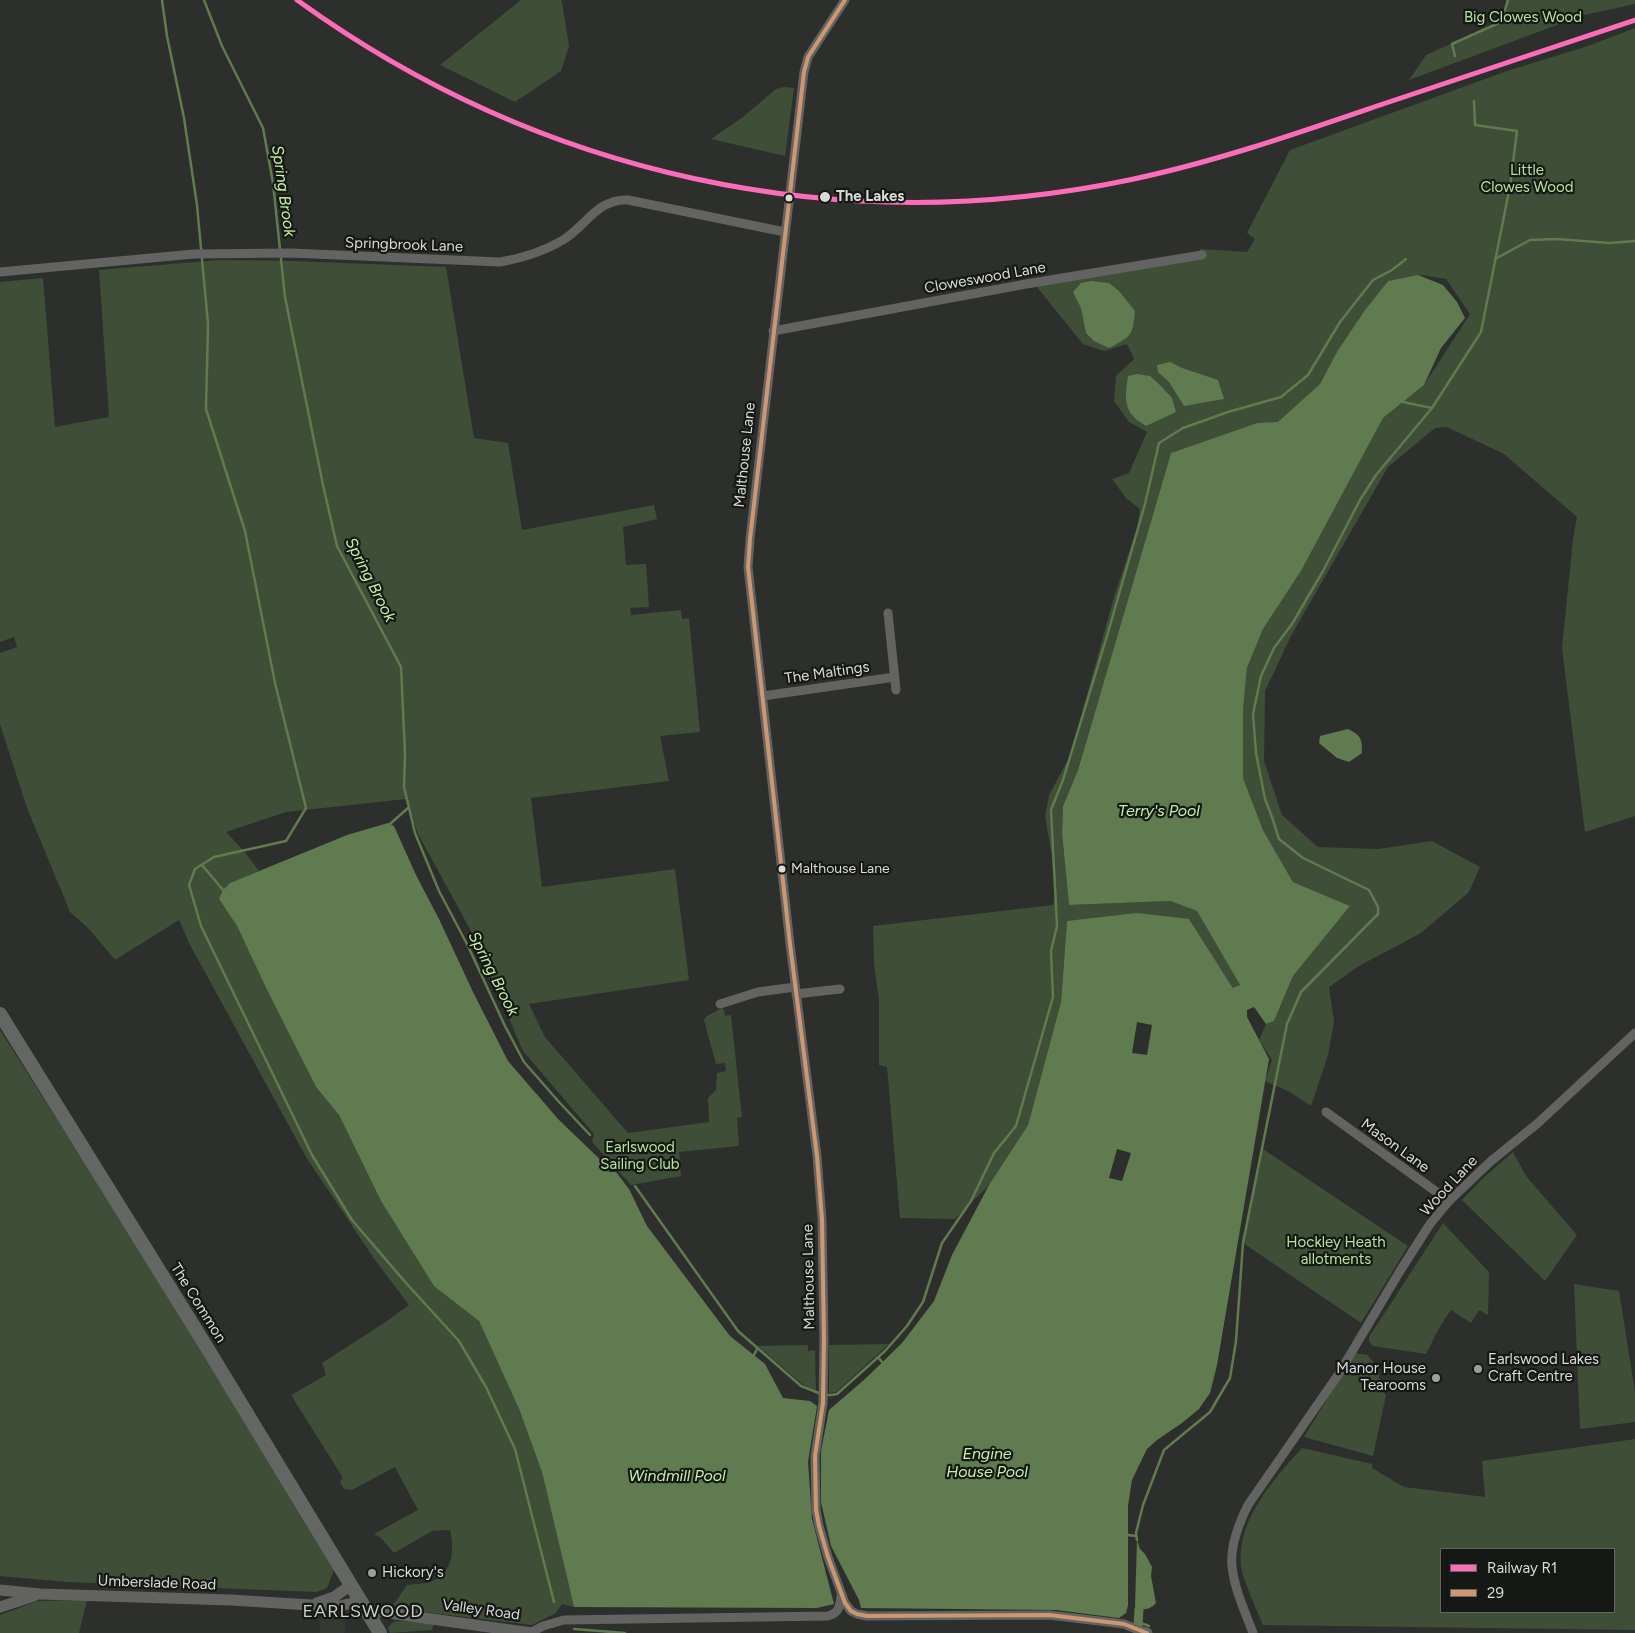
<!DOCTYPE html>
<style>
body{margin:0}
#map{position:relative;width:1635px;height:1633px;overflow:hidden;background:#2d2f2c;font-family:Figtree,sans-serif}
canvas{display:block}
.legend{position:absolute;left:1440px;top:1548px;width:175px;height:65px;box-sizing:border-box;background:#161815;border:1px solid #646663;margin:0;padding:6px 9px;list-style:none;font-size:15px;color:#d9dbd7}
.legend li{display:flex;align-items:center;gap:10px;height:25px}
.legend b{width:25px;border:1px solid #646663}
</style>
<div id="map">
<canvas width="1635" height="1633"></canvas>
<ul class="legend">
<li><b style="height:6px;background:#fb6dba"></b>Railway R1</li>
<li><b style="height:6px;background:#cd976f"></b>29</li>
</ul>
</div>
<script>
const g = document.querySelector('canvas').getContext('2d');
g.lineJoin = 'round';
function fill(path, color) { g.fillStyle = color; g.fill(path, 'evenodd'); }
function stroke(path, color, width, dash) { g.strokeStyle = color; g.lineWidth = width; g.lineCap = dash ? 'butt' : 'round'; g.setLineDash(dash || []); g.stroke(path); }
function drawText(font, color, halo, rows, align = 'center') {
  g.font = font + ' Figtree,sans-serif'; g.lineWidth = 4.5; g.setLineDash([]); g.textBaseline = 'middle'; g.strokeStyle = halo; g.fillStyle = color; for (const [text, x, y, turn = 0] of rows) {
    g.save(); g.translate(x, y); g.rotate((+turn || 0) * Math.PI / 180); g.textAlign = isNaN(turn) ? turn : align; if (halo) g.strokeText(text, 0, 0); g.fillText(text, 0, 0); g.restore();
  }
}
const built = new Path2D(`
 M322 1609 348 1614 344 1633H319Z`);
const green = new Path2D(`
 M521 0H561L562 2 569 46 561 71 515 102 440 65Z
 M1506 0H1635V4L1584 15 1409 80 1426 55 1501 22 1506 6Z
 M1635 28V816L1585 832 1562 648 1573 539 1577 517 1504 454 1447 427 1435 428 1388 467 1291 636 1265 691 1264 761 1282 815 1318 847 1378 849 1432 841 1480 867 1469 892 1421 933 1359 966 1329 987 1334 1021 1328 1055 1311 1106 1290 1092 1265 1081 1272 1060 1259 1040 1266 1024 1274 1021 1293 976 1350 906 1293 882 1263 830 1243 778V709L1247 668 1263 629 1301 571 1383 418 1424 385 1470 314 1446 279 1421 275 1388 281 1365 310 1338 350 1320 384 1278 423H1257L1171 453 1078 770 1063 806 1062 833 1069 905 1170 901 1197 911 1240 985 1234 989 1189 919 1067 921 1061 1002 1028 1125 989 1185 955 1219 900 1218 887 1067 879 1065V1000L874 963 873 926 1053 905 1055 894 1052 856 1045 816 1049 795 1070 756 1114 597 1138 525 1140 509 1126 498 1112 479 1129 473 1147 432 1129 422 1114 401 1116 376 1134 359 1127 344 1104 351 1083 344 1036 286 1200 260V249L1247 252 1255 239 1247 233 1290 150 1507 71 1588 46Z
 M784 87 794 88 785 156 711 139 743 117 776 89Z
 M220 260 292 261 446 267 474 438 508 443 522 530 654 505 657 519 623 527 626 565 646 564 649 607 630 608 631 615 681 610 682 619 689 618 700 732 660 736 669 781 531 798 542 887 675 869 689 980 529 1004 545 1037 628 1133 709 1122 708 1098 716 1090 717 1073 726 1071 725 1063 716 1064 704 1020 707 1016 722 1008 724 1010 725 1016 731 1015 742 1117 737 1118 739 1146 679 1152 681 1176 631 1185 592 1142 594 1134 523 1051 471 931 418 834 406 799 286 812 226 832 244 851 259 871 230 883 219 899 237 926 267 990 316 1087 339 1115 381 1201 434 1284 479 1321 519 1409 542 1472 574 1607 562 1604 556 1613 532 1625 391 1608 407 1585C415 1584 427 1584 435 1580 454 1569 454 1549 450 1530L432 1531 394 1553 381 1538 374 1534 418 1510 395 1467 352 1490 344 1489 340 1482 343 1478 291 1395 326 1375 322 1363 387 1321 409 1305 375 1260 306 1157 189 943 179 920 115 960 89 929 70 912 27 808 0 724V653L17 647 14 637 0 642V282L43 278 55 427 109 417 99 270Z
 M0 1030 124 1225 335 1568 327 1588 316 1592 68 1582 0 1576Z
 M1263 1149 1408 1246 1361 1323 1243 1243Z
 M1513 1152 1526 1176 1577 1235 1545 1281 1462 1200 1482 1179Z
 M1443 1223 1489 1272 1488 1315 1479 1310 1471 1323 1451 1310 1439 1328 1426 1354 1373 1346 1369 1341V1337Z
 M1574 1284 1619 1291 1635 1392V1422L1580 1429Z
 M889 1344 836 1392 829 1393V1345Z
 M808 1345V1351L815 1350 816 1392 802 1384 758 1346Z
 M1355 1353 1368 1355 1377 1368 1382 1390 1386 1395 1373 1456 1304 1437Z
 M1635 1439V1630L1263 1625C1257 1610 1246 1587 1242 1571 1233 1524 1273 1480 1302 1448L1372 1464V1468L1404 1487 1485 1497 1482 1461ZM1441 1549H1614V1612H1441Z
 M87 1600 79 1633H0V1615L38 1601Z
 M397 1621 434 1623 432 1630 390 1633 388 1628 392 1623Z`);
const water = new Path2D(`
 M1418 275 1443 285 1457 302 1465 318 1441 348 1424 385 1383 418 1301 571 1263 629 1247 668 1243 709V778L1263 830 1293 882 1350 906 1293 976 1274 1021 1266 1024 1254 1007 1247 1010V1017L1269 1059 1217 1365 1210 1393 1199 1409 1182 1423 1157 1440 1147 1449 1132 1480 1128 1506V1605L1126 1613 1119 1618 1056 1610 861 1608 859 1600 831 1546 821 1502V1451L829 1410 865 1379 902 1343 934 1301 952 1255 989 1185 1028 1125 1061 1002 1067 921 1137 913 1189 919 1233 988 1240 985 1197 911 1170 901 1069 905 1062 833 1063 806 1078 770 1171 453 1257 423 1278 422 1320 384 1338 350 1365 310 1388 281ZM1137 1022 1152 1025 1147 1055 1132 1053ZM1117 1149 1131 1153 1122 1181 1109 1178Z
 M1091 281 1109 283 1119 291 1135 311C1132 337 1132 336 1109 348L1094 341 1086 333 1081 308 1073 292 1081 283Z
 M1170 362 1182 368 1218 380 1224 399 1184 406 1169 382 1158 372 1157 365Z
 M1137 374 1150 376 1161 386 1172 398 1176 412 1146 426C1142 423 1136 420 1133 416 1123 405 1126 389 1128 376Z
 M1348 729C1362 736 1362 739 1362 753L1349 762 1337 758 1319 743 1320 736Z
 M388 823 394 826 416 875 439 919 473 992 508 1061 559 1120 608 1167 609 1172H616L629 1189 647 1226 730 1336 765 1364 783 1398 810 1401 817 1406 808 1462 812 1519 834 1604 817 1608 574 1607 542 1472 519 1409 479 1321 434 1286 381 1201 339 1115 316 1087 267 990 237 926 219 899 223 890 230 883 347 835Z
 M1137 1540 1140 1549 1145 1554 1152 1567 1151 1576 1156 1603C1150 1610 1143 1611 1135 1606Z`);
const stream = new Path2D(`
 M162 0 167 36 184 118 197 205 208 324 206 409 245 531 275 683 306 808 286 841 214 857 195 869 189 885 201 926 312 1155 352 1220 406 1283 459 1341 486 1387 515 1449 554 1602
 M204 0 222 46 263 128 273 183 285 297 323 485 337 546 401 667 405 754 404 787 415 833 439 891 468 946 505 1026 524 1062 559 1102 590 1135
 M1455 56 1452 44 1501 22 1508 0
 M1495 259 1530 240 1557 239 1610 243 1635 241
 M1403 402 1432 408
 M390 824 408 808
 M202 865 223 890
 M635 1186 738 1331 801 1386 821 1394
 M754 1355 757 1349
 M878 1357 882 1362
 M826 1395H831L837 1394 885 1351 907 1326 923 1302 942 1243 971 1201 994 1153 1016 1126 1053 997 1051 951 1057 926 1051 810 1063 780 1107 636 1145 504 1159 443 1183 428 1228 412 1281 397 1308 375 1340 322 1373 280 1392 270 1406 259
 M1128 1535 1136 1536
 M1137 1540 1136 1533 1143 1505 1164 1450 1210 1412 1230 1378 1236 1341 1243 1243 1287 1024 1301 992 1378 914V907L1369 890 1303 858 1279 839 1272 817 1265 799 1256 753 1253 714 1261 676 1274 648 1292 624 1323 571 1360 500 1376 475 1432 408 1481 332 1510 186 1517 131 1475 125 1474 101
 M1138 1622 1149 1626
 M574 1629 625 1633`);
const canal = new Path2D(`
 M1138 1625 1139 1609`);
const minor = new Path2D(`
 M845 0 808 57 804 72 750 539 748 567 790 944 817 1156 822 1220 824 1338 823 1403 815 1456 816 1510 819 1526 828 1557 845 1603 851 1611 857 1614 867 1616 1049 1615 1124 1624 1143 1632
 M0 272 194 254 291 253 500 262C523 258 543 252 563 240 586 226 598 198 628 200L785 232
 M773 331 1026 284 1202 255
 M888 613 896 690
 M763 696 895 677
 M796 994 840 989
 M720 1004 758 992 795 987
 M1326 1112 1449 1201
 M530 1633 543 1626 564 1620 828 1616C839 1613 840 1606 841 1596
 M1253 1633C1245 1612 1234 1588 1232 1566 1230 1545 1239 1523 1248 1505L1338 1375 1400 1271 1430 1224 1449 1201 1491 1161 1538 1123 1635 1033`);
const tertiary = new Path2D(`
 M0 1590 40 1594 231 1600 327 1606H340L361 1601
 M317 1603 334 1597 351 1585
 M0 1607 34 1596
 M367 1610 532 1633
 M1139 1633 1143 1632 1147 1633`);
const secondary = new Path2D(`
 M0 1014 206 1346 380 1633`);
const bus1 = new Path2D(`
 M845 0 808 57 804 72 750 539 748 567 790 944 817 1156 822 1220 824 1338 823 1403 815 1456 816 1510 819 1526 828 1557 845 1603 851 1611 857 1614 867 1616 1049 1615 1124 1624 1147 1633`);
const rail1 = new Path2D(`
 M297 0C539 175 836 241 1129 180 1215 162 1298 133 1380 105 1465 77 1550 48 1635 20`);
const markers = [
 [825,197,6,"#d9dbd7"],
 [789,198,4.5,"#d9dbd7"],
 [782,869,4.5,"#d9dbd7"],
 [1478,1369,5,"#9d9f9b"],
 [1436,1378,5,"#9d9f9b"],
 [372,1573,5,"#9d9f9b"]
];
const busNames = [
 ["Malthouse Lane",791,869]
];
const parkNames = [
 ["Big Clowes Wood",1523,18],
 ["Little",1527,171],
 ["Clowes Wood",1527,188],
 ["Earlswood",640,1148],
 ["Sailing Club",640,1165],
 ["Hockley Heath",1336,1243],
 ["allotments",1336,1260]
];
const stopNames = [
 ["The Lakes",836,197]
];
const streetNames = [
 ["Springbrook Lane",404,245,2],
 ["Cloweswood Lane",985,278,-10],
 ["Malthouse Lane",745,455,-84],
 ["The Maltings",827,673,-8],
 ["Mason Lane",1395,1146,36],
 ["Wood Lane",1449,1186,-47],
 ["Malthouse Lane",809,1277,-91],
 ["The Common",198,1303,58],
 ["Umberslade Road",157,1583,2],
 ["Valley Road",481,1610,8]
];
const poiNames = [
 ["Earlswood Lakes",1488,1360],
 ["Craft Centre",1488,1377],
 ["Manor House",1426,1369,"right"],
 ["Tearooms",1426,1386,"right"],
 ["Hickory's",382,1573]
];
const waterNames = [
 ["Spring Brook",283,191,82],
 ["Spring Brook",370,580,63],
 ["Terry's Pool",1159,811],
 ["Spring Brook",493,974,63],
 ["Engine",987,1454],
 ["House Pool",987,1472],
 ["Windmill Pool",677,1476]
];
const quarterNames = [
 ["EARLSWOOD",363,1612]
];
fill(built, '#33392f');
fill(green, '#3f4e36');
fill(water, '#607b4f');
stroke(stream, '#607b4f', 2.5);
stroke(canal, '#607b4f', 9);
stroke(minor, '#636462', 9);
stroke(tertiary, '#636462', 11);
stroke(secondary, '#646664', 14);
stroke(bus1, '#cd976f', 4);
stroke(rail1, '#fb6dba', 5);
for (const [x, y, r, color] of markers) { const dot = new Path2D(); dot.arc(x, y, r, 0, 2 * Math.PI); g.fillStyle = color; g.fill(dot); stroke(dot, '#161815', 2); }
drawText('14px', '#d9dbd7', '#161815', busNames, 'left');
drawText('15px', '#b6e39b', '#161815', parkNames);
drawText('bold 15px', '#d9dbd7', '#161815', stopNames, 'left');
drawText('15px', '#d9dbd7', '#161815', streetNames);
drawText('15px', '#d9dbd7', '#161815', poiNames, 'left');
drawText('italic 16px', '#c5f2a9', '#161815', waterNames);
g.letterSpacing = '1px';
drawText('18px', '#c8cdc6', '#161815', quarterNames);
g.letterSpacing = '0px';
</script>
